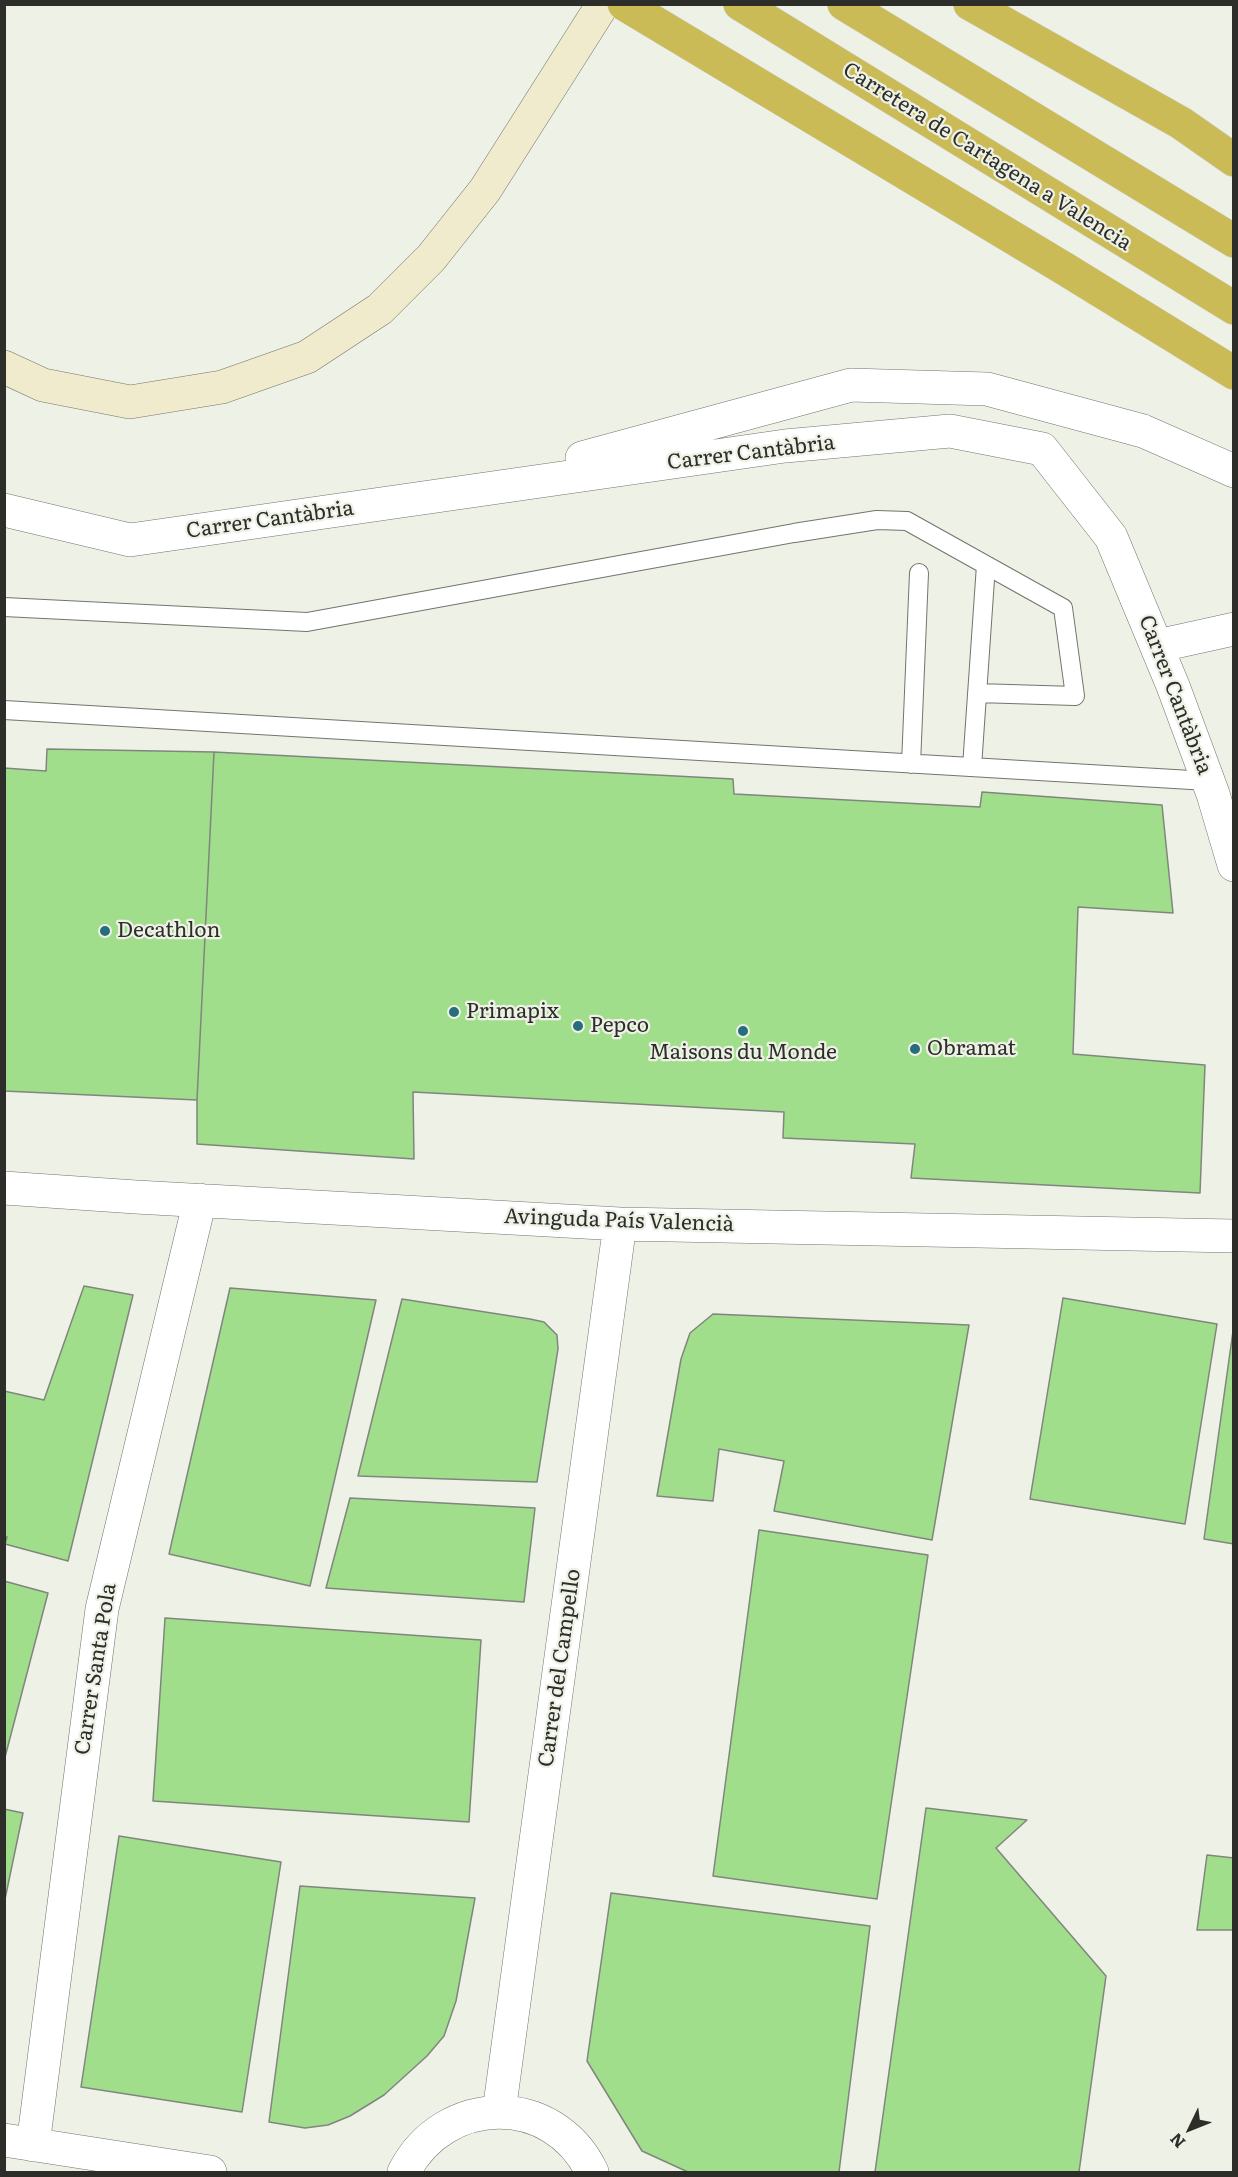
<!DOCTYPE html>
<meta charset="utf-8">
<style>
body{margin:0}
#map{position:relative;width:1238px;height:2177px;overflow:hidden;background:#eef1e6;font-family:Literata,serif}
canvas{display:block}
.frame{position:absolute;inset:0;border:6px solid #2d2e2a;pointer-events:none}
.north{position:absolute;left:1160px;top:2099px;width:60px;height:60px;-webkit-text-stroke:4px #eef1e6;paint-order:stroke;rotate:227deg;font-size:16px;font-weight:700;line-height:24px;text-align:center;color:#2d2e2a}
.north::after{content:'';display:block;margin:auto;width:21px;height:27px;background:#2d2e2a;clip-path:polygon(50% 0,100% 100%,50% 72%,0 100%)}
</style>
<div id="map">
<canvas width="1238" height="2177"></canvas>
<div class="frame"></div>
<div class="north">N</div>
</div>
<script>
const g = document.querySelector('canvas').getContext('2d');
g.lineJoin = 'round';
function fill(path, color) { g.fillStyle = color; g.fill(path, 'evenodd'); }
function stroke(path, color, width, dash) { g.strokeStyle = color; g.lineWidth = width; g.lineCap = dash ? 'butt' : 'round'; g.setLineDash(dash || []); g.stroke(path); }
function drawText(font, color, halo, rows, align = 'center') {
  g.font = font + ' Literata,serif'; g.lineWidth = 4.5; g.setLineDash([]); g.textBaseline = 'middle'; g.strokeStyle = halo; g.fillStyle = color; for (const [text, x, y, turn = 0] of rows) {
    g.save(); g.translate(x, y); g.rotate((+turn || 0) * Math.PI / 180); g.textAlign = isNaN(turn) ? turn : align; if (halo) g.strokeText(text, 0, 0); g.fillText(text, 0, 0); g.restore();
  }
}
const building = new Path2D(`
 M47 749 214 752 197 1100 4 1091V768L46 771Z
 M214 752 733 779 734 794 980 807 982 792 1162 805 1173 913 1078 907 1073 1054 1205 1065 1200 1193 911 1178 915 1144 783 1138 784 1112 413 1092 414 1159 197 1144V1100Z
 M84 1286 133 1295 68 1561 5 1544 7 1537 4 1536V1391L44 1400Z
 M230 1288 376 1300 310 1586 169 1554Z
 M1063 1298 1217 1324 1185 1524 1030 1499Z
 M402 1299 530 1319 544 1322 557 1335 558 1349 537 1482 358 1476Z
 M713 1314 969 1325 932 1540 774 1511 784 1461 719 1449 713 1501 657 1496 681 1359 690 1333Z
 M1233 1331 1234 1332V1544L1204 1539Z
 M350 1498 535 1508 524 1602 326 1588Z
 M759 1530 928 1555 877 1899 713 1876Z
 M4 1581 48 1593 4 1761Z
 M165 1618 481 1640 469 1822 153 1801Z
 M926 1808 1027 1820 996 1848 1106 1976 1079 2172H875Z
 M4 1809 23 1813 4 1904Z
 M119 1836 281 1862 242 2112 81 2087Z
 M1207 1855 1234 1858V1930H1197Z
 M300 1886 475 1898 456 2001 444 2036 427 2056 384 2095 350 2116 328 2125 305 2128 269 2122Z
 M611 1893 870 1926 839 2172H688L642 2151 587 2061Z`);
const lane = new Path2D(`
 M4 607 307 622 794 533 877 520 907 521 1063 608 1075 696 977 693
 M4 710 1208 781
 M911 764 919 573
 M972 767 986 565`);
const street = new Path2D(`
 M582 458 851 385 987 389 1143 431 1234 471
 M4 510 130 540 785 446 950 431 1042 449 1111 537 1173 686 1213 794 1234 865
 M1157 646 1234 629
 M4 1188 136 1197 620 1224 1234 1236
 M499 2112 620 1224
 M4 2140 210 2172
 M33 2145 102 1609 200 1200
 M404 2172C444 2094 553 2091 592 2172`);
const secondary = new Path2D(`
 M4 367 43 385 130 402 222 387 307 357 380 309 431 258 485 190 603 4`);
const highway = new Path2D(`
 M624 4 1065 269 1234 373
 M740 4 1234 308
 M844 4 1234 241
 M970 4 1181 123 1234 160`);
const markers = [
 [105,931,6,"#276d7b"],
 [454,1012,6,"#276d7b"],
 [578,1026,6,"#276d7b"],
 [743,1031,6,"#276d7b"],
 [915,1049,6,"#276d7b"]
];
const streetNames = [
 ["Carretera de Cartagena a Valencia",987,157,32],
 ["Carrer Cantàbria",751,453,-7],
 ["Carrer Cantàbria",270,520,-8],
 ["Carrer Cantàbria",1175,695,69],
 ["Avinguda País Valencià",619,1221,2],
 ["Carrer del Campello",560,1668,-82],
 ["Carrer Santa Pola",96,1669,-81]
];
const poiNames = [
 ["Decathlon",117,931],
 ["Primapix",466,1012],
 ["Pepco",590,1026],
 ["Obramat",927,1049],
 ["Maisons du Monde",743,1053,"center"]
];
fill(building, '#a1de8c');
stroke(building, '#80867e', 1.5);
stroke(lane, '#73756c', 20);
stroke(street, '#73756c', 34);
stroke(secondary, '#73756c', 34);
stroke(highway, '#d1d1d0', 34);
stroke(lane, '#fff', 18);
stroke(street, '#fff', 33);
stroke(secondary, '#efebcc', 33);
stroke(highway, '#cbbb56', 33);
for (const [x, y, r, color] of markers) { const dot = new Path2D(); dot.arc(x, y, r, 0, 2 * Math.PI); g.fillStyle = color; g.fill(dot); stroke(dot, '#eef1e6', 2); }
drawText('21px', '#2d2e2a', '#eef1e6', streetNames);
drawText('21px', '#2d2e2a', '#eef1e6', poiNames, 'left');
</script>
